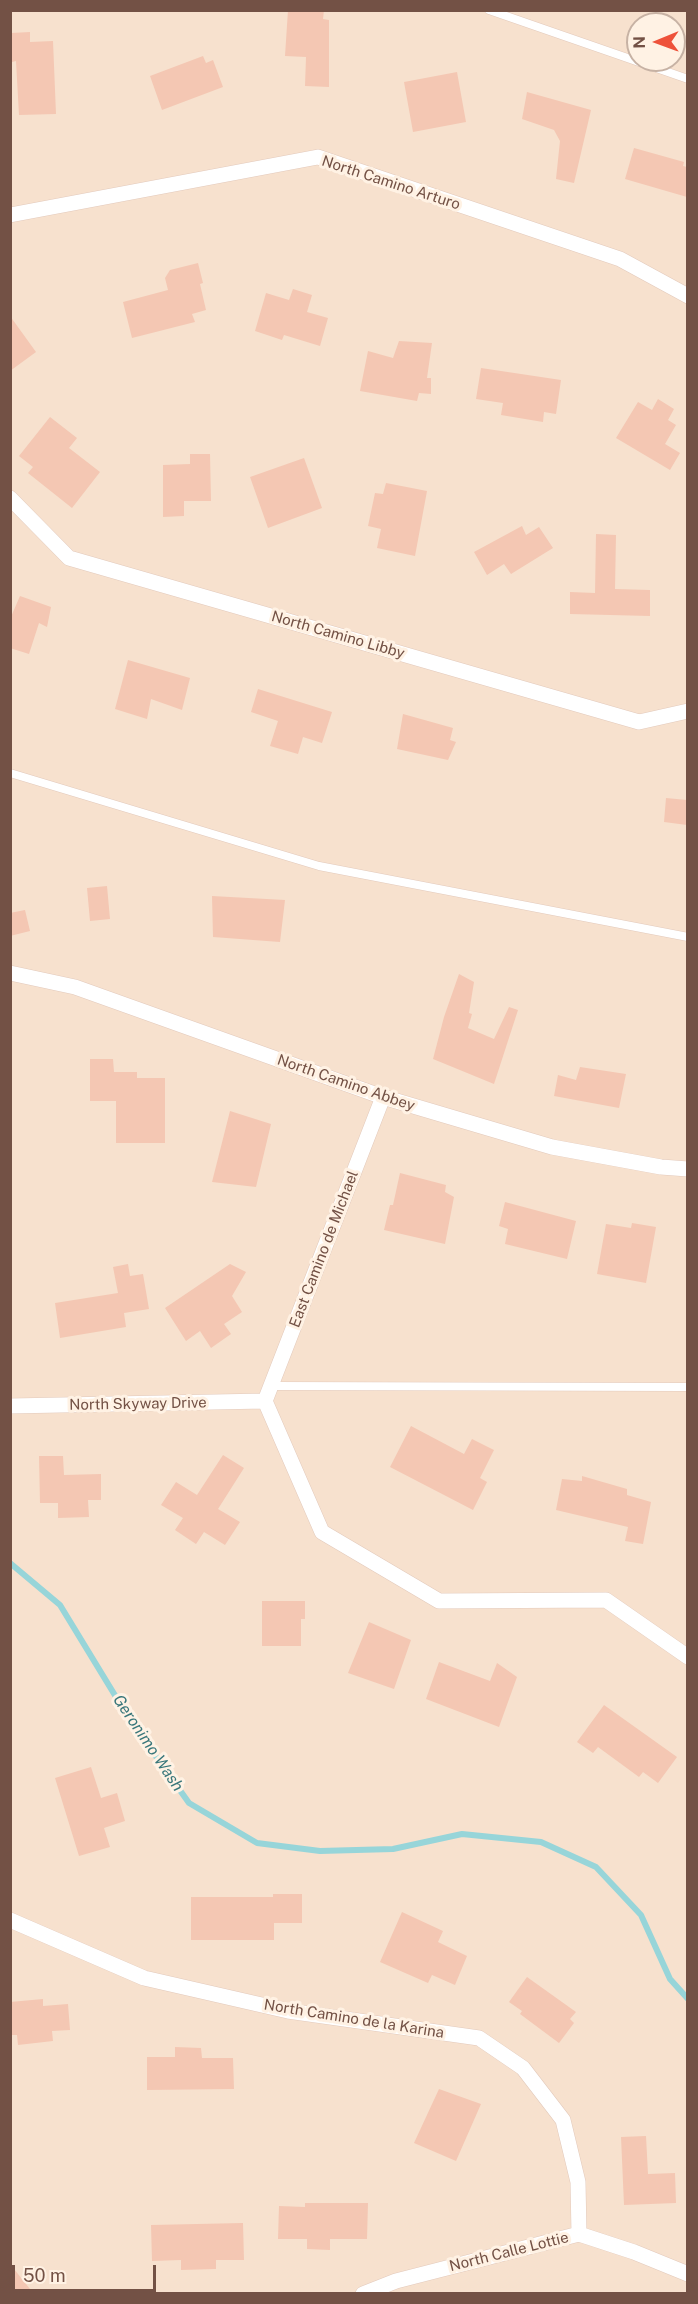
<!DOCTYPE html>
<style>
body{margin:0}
#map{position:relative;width:698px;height:2304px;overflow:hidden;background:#fdeedd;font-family:"Public Sans",sans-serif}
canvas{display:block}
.frame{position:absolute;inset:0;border:12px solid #735145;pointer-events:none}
.north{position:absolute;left:626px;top:12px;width:60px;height:60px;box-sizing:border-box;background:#fff2e4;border:2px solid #c7b2a4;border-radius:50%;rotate:269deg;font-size:16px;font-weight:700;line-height:24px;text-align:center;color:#735145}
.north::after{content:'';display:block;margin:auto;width:21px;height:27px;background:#ee523a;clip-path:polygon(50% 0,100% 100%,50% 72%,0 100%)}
.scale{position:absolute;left:12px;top:2265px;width:144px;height:27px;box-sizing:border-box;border:3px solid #735145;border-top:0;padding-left:8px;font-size:18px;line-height:21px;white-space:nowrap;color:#735145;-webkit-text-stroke:4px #fff2e4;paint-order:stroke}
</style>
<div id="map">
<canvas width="698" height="2304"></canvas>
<div class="frame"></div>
<div class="north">N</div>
<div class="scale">50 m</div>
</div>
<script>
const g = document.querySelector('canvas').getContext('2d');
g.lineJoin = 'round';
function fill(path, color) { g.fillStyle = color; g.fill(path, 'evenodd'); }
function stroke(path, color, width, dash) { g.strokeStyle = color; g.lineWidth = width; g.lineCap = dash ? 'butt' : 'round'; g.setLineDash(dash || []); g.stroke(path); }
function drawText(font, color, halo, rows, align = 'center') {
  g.font = font + ' "Public Sans",sans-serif'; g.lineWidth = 6; g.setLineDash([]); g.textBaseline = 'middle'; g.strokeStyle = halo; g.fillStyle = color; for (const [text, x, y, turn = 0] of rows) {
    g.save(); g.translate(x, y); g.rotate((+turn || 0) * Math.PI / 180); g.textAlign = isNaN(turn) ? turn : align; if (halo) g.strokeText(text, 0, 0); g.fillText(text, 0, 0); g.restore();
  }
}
const residential = new Path2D(`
 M11 11H687V2293H11ZM638 24H674V60H638Z`);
const stream = new Path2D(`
 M10 1563 60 1605 130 1720 189 1803 257 1843 320 1851 393 1849 462 1834 541 1842 596 1867 641 1915 670 1979 688 1999`);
const building = new Path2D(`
 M288 10H324L323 19 329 20V87L305 86 306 57 285 56Z
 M30 32V42L53 41 56 114 19 115 16 61 12 62 11 33Z
 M203 56 206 63 213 60 223 87 162 110 150 76Z
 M457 72 466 122 413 132 404 82Z
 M527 92 591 110 574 183 556 179 560 141 554 130 522 119Z
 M634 148 684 162 683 166 687 167V197L625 179Z
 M198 263 203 283 200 284 206 310 192 314 195 322 132 338 123 302 168 290 165 278 170 270Z
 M293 289 312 295 307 312 328 318 320 346 284 335 282 340 255 331 266 293 289 300Z
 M10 316 36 352 10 371Z
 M399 341 432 343 427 378H431V394L419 393 417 401 360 391 368 351 393 358Z
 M481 368 561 380 556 414 544 412 543 422 501 415 503 403 476 399Z
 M658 399 674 409 668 420 676 425 665 444 680 453 670 470 616 438 638 402 652 410Z
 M50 417 77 438 69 448 100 472 72 508 28 473 33 467 19 456Z
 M190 454H210L211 501H184V516L163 517V465L190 464Z
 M304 458 322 508 268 528 250 477Z
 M386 483 427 491 415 556 377 548 381 529 368 526 375 493 383 494Z
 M522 526 526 535 539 527 553 548 511 574 504 564 487 575 474 552Z
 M596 534 616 535 615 589 650 590V616L570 614V592L595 593Z
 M20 596 51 607 47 627 39 623 29 654 10 648V619Z
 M128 660 190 678 182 710 151 699 147 719 115 709Z
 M258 689 332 712 322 743 303 737 298 754 270 746 278 721 251 712Z
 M403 714 453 728 450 740 456 742 448 760 397 749Z
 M666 798 687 800V825L664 822Z
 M107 886 110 919 90 921 87 888Z
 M212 896 285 900 280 942 213 937Z
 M25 910 30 931 10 936V913Z
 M459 974 474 982 469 1013 472 1014 468 1028 494 1039 509 1007 518 1010 494 1084 433 1059 444 1017Z
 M90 1059H113L114 1072H137V1078H165V1143H116V1101H90Z
 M580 1067 626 1074 619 1108 554 1096 558 1075 576 1080Z
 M230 1111 271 1124 256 1187 212 1182Z
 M400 1173 446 1185 445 1192 454 1197 445 1244 384 1230 390 1205H393Z
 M505 1202 576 1221 567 1259 505 1244 508 1229 499 1226Z
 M632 1223 656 1227 646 1283 597 1274 606 1224 631 1228Z
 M128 1264 130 1276 143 1274 149 1309 124 1313 126 1327 60 1338 55 1303 118 1293 113 1267Z
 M230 1264 246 1272 232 1296 242 1312 224 1324 231 1334 211 1348 200 1331 186 1341 165 1308Z
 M411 1426 464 1454 472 1439 494 1450 480 1478 487 1482 473 1510 390 1467Z
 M223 1455 244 1468 218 1509 240 1522 225 1545 204 1532 196 1544 175 1530 183 1518 161 1505 176 1482 197 1495Z
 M39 1456H63L64 1475 101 1474V1500H88L89 1517 58 1518V1503H40Z
 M582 1476 627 1489V1495L651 1502 643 1544 625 1541 628 1527 556 1510 562 1479 582 1481Z
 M262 1601H305V1619H301V1646H262Z
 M369 1622 411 1640 394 1689 348 1673Z
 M439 1662 490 1681 497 1663 517 1677 499 1727 426 1699Z
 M604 1705 677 1757 658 1783 643 1772 639 1777 598 1747 593 1753 577 1742Z
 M91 1767 101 1798 117 1793 125 1821 104 1828 110 1847 79 1856 55 1778Z
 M273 1894H302V1923H274V1940H191V1897H273Z
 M402 1912 443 1931 438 1942 467 1956 455 1985 432 1975 428 1983 380 1962Z
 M527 1977 576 2012 570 2019 574 2023 559 2043 520 2014 522 2011 509 2002Z
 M43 1999V2006L68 2004 70 2030 52 2031 53 2041 18 2045 17 2035H10V2002Z
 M175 2047 201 2048 202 2058H233L234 2089 147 2090V2057H175Z
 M439 2089 481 2104 456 2161 414 2143Z
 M646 2136 648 2174 675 2173 676 2203 624 2205 621 2137Z
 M305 2203H368L367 2239H330V2250L307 2249V2239H278L279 2206 305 2207Z
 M243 2223 244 2260H216V2269L181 2270V2260L152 2261 151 2225Z
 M10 2264 34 2294H10Z`);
const service = new Path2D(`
 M489 10 688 79
 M10 773 319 866 688 937
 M271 1386 688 1387`);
const minor = new Path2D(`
 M10 215 318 157 620 259 688 296
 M10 498 69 558 639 722 688 711
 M10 973 75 987 383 1097 552 1147 661 1167 688 1169
 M265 1401 322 1532 439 1601 606 1600 688 1657
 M265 1401 383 1097
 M10 1406 265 1401
 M10 1920 144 1978 288 2011 479 2038 523 2068 563 2120 578 2182 579 2234
 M363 2294 396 2281 579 2234 634 2252 688 2274`);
const streetNames = [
 ["North Camino Arturo",391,183,18],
 ["North Camino Libby",338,635,16],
 ["North Camino Abbey",346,1083,19],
 ["East Camino de Michael",324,1249,-69],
 ["North Skyway Drive",138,1404,-1],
 ["North Camino de la Karina",354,2019,9],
 ["North Calle Lottie",509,2252,-14]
];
const waterNames = [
 ["Geronimo Wash",148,1743,56]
];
fill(residential, '#f7e1ce');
stroke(stream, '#97d5d9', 6);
fill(building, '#f4c7b3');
stroke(service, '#e3cabc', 9);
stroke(minor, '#e3cabc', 16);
stroke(service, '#fff', 8);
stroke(minor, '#fff', 15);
drawText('15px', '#735145', '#fff2e4', streetNames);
drawText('italic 16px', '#38767a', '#fff2e4', waterNames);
</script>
